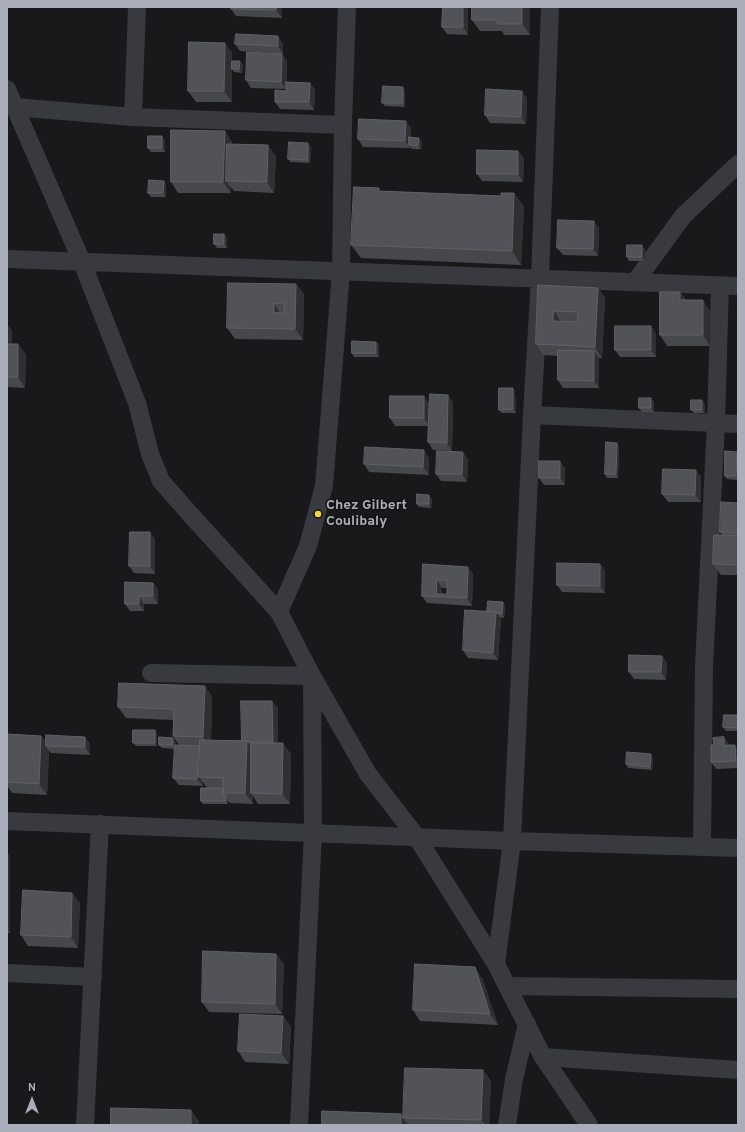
<!DOCTYPE html>
<style>
body{margin:0}
#map{position:relative;width:745px;height:1132px;overflow:hidden;background:#19181a;font-family:Overpass,sans-serif}
canvas{display:block}
.frame{position:absolute;inset:0;border:8px solid #aaadba;pointer-events:none}
.north{position:absolute;left:12px;top:1080px;width:40px;height:40px;-webkit-text-stroke:3px #141315;paint-order:stroke;rotate:0deg;font-size:11px;font-weight:700;line-height:16px;text-align:center;color:#aaadba}
.north::after{content:'';display:block;margin:auto;width:14px;height:18px;background:#aaadba;clip-path:polygon(50% 0,100% 100%,50% 72%,0 100%)}
</style>
<div id="map">
<canvas width="745" height="1132"></canvas>
<div class="frame"></div>
<div class="north">N</div>
</div>
<script>
const g = document.querySelector('canvas').getContext('2d');
g.lineJoin = 'round';
function stroke(path, color, width, dash) { g.strokeStyle = color; g.lineWidth = width; g.lineCap = dash ? 'butt' : 'round'; g.setLineDash(dash || []); g.stroke(path); }
function fill(path, color) { g.fillStyle = color; g.fill(path, 'evenodd'); }
function drawText(font, color, halo, rows, align = 'center') {
  g.font = font + ' Overpass,sans-serif'; g.lineWidth = 3; g.setLineDash([]); g.textBaseline = 'middle'; g.strokeStyle = halo; g.fillStyle = color; for (const [text, x, y, turn = 0] of rows) {
    g.save(); g.translate(x, y); g.rotate((+turn || 0) * Math.PI / 180); g.textAlign = isNaN(turn) ? turn : align; if (halo) g.strokeText(text, 0, 0); g.fillText(text, 0, 0); g.restore();
  }
}
const minor = new Path2D(`
 M7 89 82 262 137 403 150 454 161 481 190 514 279 612 312 676 368 774 416 836 496 964 543 1057 589 1125
 M15 107 133 117 343 125
 M133 117 137 7
 M7 259 738 286
 M635 282 683 216 738 164
 M532 415 738 424
 M279 612 308 546 324 486 341 271 343 125 347 7
 M151 673 312 676 313 833 299 1125
 M7 821 512 841 738 848
 M702 847 704 666 716 423 720 286
 M496 964 512 841 532 415 540 278 550 7
 M7 973 93 977
 M508 986 738 989
 M543 1057 738 1070
 M85 1125 100 824
 M507 1125 514 1079 527 1024`);
const wall = new Path2D(`
 M282 7V18L236 16 231 9Z
 M443 7H468V35L447 34 442 27Z
 M472 7H530V35H504L502 31H480L472 20Z
 M225 43 232 53V64L240 61 243 65 242 73 234 72 232 69V102H196L188 91Z
 M235 44H283V54H282L287 61 286 89 251 88 246 80 273 53 240 51Z
 M310 83 315 90 314 110 280 109 275 102 286 91Z
 M405 91V107L385 106 382 103Z
 M527 98 526 124 490 123 485 115Z
 M411 128V137L422 141 421 149H412L410 147V148L363 147 358 139Z
 M225 131 232 142V144L276 156 274 193 234 191 231 187V193H178L171 182Z
 M165 140V152H151L148 148Z
 M311 147 310 163 291 162 288 159Z
 M524 158 523 182 482 181 477 174Z
 M164 181 166 184V197H151L148 193Z
 M381 191 501 196 514 193 524 207 521 265 361 258 351 245Z
 M599 228 598 256 563 255 557 248Z
 M227 237V248H217L214 244Z
 M645 249V261H629L627 257Z
 M296 284 304 294 303 340 235 339 227 328Z
 M538 285 598 288 605 298 602 358H599V388H563L558 380V356L543 355 536 344Z
 M680 292 686 300 710 311V346H667L660 335Z
 M7 324 12 331V344H18L26 355 25 388 7 387Z
 M651 326 656 334V357H620L615 350Z
 M376 342 379 345V357H354L352 353Z
 M515 392 516 413H502L499 410Z
 M453 402 452 451 433 450 428 442V426H395L390 418 429 403Z
 M654 402V412H642L639 408Z
 M705 404V413H694L691 410Z
 M617 443 619 446 618 478H607L605 474Z
 M738 452V480L727 479 725 476Z
 M429 458V475L369 472 364 464Z
 M468 459 467 482 441 481 436 474Z
 M565 468V485H544L539 478Z
 M696 470 701 477V502H668L662 494Z
 M432 499 431 508 419 507 417 504Z
 M738 503V575H721L713 564 722 535 720 532Z
 M150 532 155 539V574L134 573 129 566Z
 M423 564 473 574 472 606 427 603 422 596ZM442 588H447V594H442Z
 M600 564 605 571V593L562 592 557 585Z
 M153 583 158 590V604H144V611H130L125 604Z
 M505 606 504 618 499 617 501 619 498 660 468 658 463 650 487 611Z
 M662 656 667 663 666 680 634 679 629 672Z
 M212 696 211 740H242L278 708V743L291 754 290 804H258L253 796V804L230 803 228 801V804H203L201 801 207 788 203 782V786L179 785 173 778 175 749 162 748 159 745 176 742V745H179L173 736 174 720 126 718 118 707Z
 M738 715V731H726L723 727Z
 M157 733V746H136L133 743Z
 M7 734 41 736 46 742 85 737 90 744V755L51 753 49 751 47 795 12 793 7 786V792Z
 M729 745 738 749V768L716 769 711 762Z
 M653 758 652 770 628 768 626 764Z
 M7 852 10 857V933H7Z
 M72 893 80 903 78 948 28 946 21 935Z
 M276 954 284 964 282 1014 209 1012 202 1002Z
 M482 978 498 1025 420 1021 413 1010Z
 M283 1016 291 1027 289 1064 245 1062 238 1051Z
 M483 1070 491 1081 489 1125H322L403 1118Z`);
const shadedWall = new Path2D(`
 M277 7H282V18L276 10Z
 M463 7H468V35L463 27Z
 M522 7H530V35L522 24Z
 M278 36 283 44V54L278 46Z
 M225 43 232 53V102L224 91Z
 M282 54 287 61 286 89 281 82Z
 M240 61 243 65 242 73 239 69Z
 M310 83 315 90 314 110 309 102Z
 M403 87 405 91V107L403 103Z
 M522 91 527 98 526 124 521 117Z
 M406 121 411 128 410 145H409L410 147V148L405 141Z
 M225 131 232 142 231 181H226L231 187V193L223 182Z
 M162 136 165 140V152L162 148Z
 M419 138 422 141 421 149 418 146Z
 M308 143 311 147 310 163 308 160Z
 M268 145 276 156 274 193 267 182Z
 M518 151 524 158 523 182 518 174Z
 M164 181 166 184V197L163 193Z
 M514 193 524 207 521 265 512 251Z
 M594 221 599 228 598 256 593 249Z
 M224 234 227 237V248L224 244Z
 M642 245 645 249V261L642 257Z
 M296 284 304 294 303 340 295 329Z
 M598 288 605 298 602 358 595 347Z
 M680 292 687 303 680 300Z
 M703 300 710 311V346L703 335Z
 M274 304 281 314 274 313Z
 M554 311 561 322 553 321Z
 M7 324 12 331V353L7 346Z
 M651 326 656 334V357L651 350Z
 M376 342 379 345V357L376 353Z
 M18 344 26 355 25 388 18 377Z
 M594 351 599 358V388L594 381Z
 M513 388 515 392 516 413 513 409Z
 M448 395 453 402 452 451 447 443Z
 M424 396 429 403V426L424 418Z
 M651 398 654 402V412L651 408Z
 M702 400 705 404V413L702 410Z
 M617 443 619 446 618 478 616 474Z
 M424 450 429 458V475L423 467Z
 M463 452 468 459 467 482 462 474Z
 M737 452H738V478L736 476Z
 M560 461 565 468V485L560 478Z
 M696 470 701 477V502L695 495Z
 M429 495 432 499 431 508 429 504Z
 M150 532 155 539V574L150 566Z
 M600 564 605 571V593L600 586Z
 M468 567 473 574 472 606 467 598Z
 M437 580 442 588V597L437 594Z
 M153 583 158 590V604L153 596Z
 M139 596 144 604V611L139 604Z
 M503 602 505 606 504 618 502 614Z
 M496 612 501 619 498 660 493 653Z
 M662 656 667 663 666 680 661 672Z
 M205 686 212 696 211 748 203 737Z
 M272 701 278 708V749L273 742Z
 M155 730 157 733V746L155 743Z
 M41 736 49 746H46L49 751 47 795 39 784Z
 M85 737 90 744V755L85 747Z
 M724 737 729 744 724 745Z
 M173 738 176 742V749L173 745Z
 M247 741 254 751 251 793 253 796V804L245 793Z
 M283 743 291 754 290 804 282 794Z
 M735 745 738 749V764L736 761Z
 M199 746 204 753 199 777 203 782V786L197 779Z
 M651 754 653 758 652 770 650 767Z
 M226 797 228 801V804L226 801Z
 M7 852 10 857V933L7 929Z
 M72 893 80 903 78 948 71 937Z
 M276 954 284 964 282 1014 275 1004Z
 M475 967 482 978 498 1025 490 1014Z
 M283 1016 291 1027 289 1064 281 1053Z
 M483 1070 491 1081 489 1125H485L481 1120Z
 M191 1110 199 1121V1125H191Z
 M401 1114 408 1125H401Z`);
const building = new Path2D(`
 M231 7H277L276 10 231 9Z
 M443 7H463V27H442Z
 M472 7H522V24H497V20H472Z
 M236 34 278 36V46L235 44Z
 M189 42 225 43 224 91H188Z
 M247 52 282 54 281 82 246 80Z
 M232 61H240L239 69H232Z
 M286 82 310 83 309 102H275V90L286 91Z
 M383 86 403 87V103H382Z
 M486 89 522 91 521 117 485 115Z
 M359 119 406 121 405 141 358 139Z
 M171 130 225 131 223 182H171Z
 M148 136H162V148H148Z
 M409 137 419 138 418 146 409 145Z
 M289 142 308 143V160L288 159Z
 M227 144 268 145 267 182 226 181Z
 M477 150 518 151V174H477Z
 M149 180 164 181 163 193H148Z
 M354 187 379 188V191L501 196V193H514L512 251 351 245Z
 M558 220 594 221 593 249 557 248Z
 M214 234H224V244H214Z
 M627 245H642V257H627Z
 M228 283 296 284 295 329 227 328ZM284 303V312L274 313V304Z
 M538 285 598 288 595 347 536 344ZM554 311 578 312V322L553 321Z
 M660 292H680V300H703V335H660Z
 M615 326H651V350H615Z
 M352 341 376 342V353H352Z
 M7 344H18V377H7Z
 M558 350 594 351V381L558 380Z
 M499 388H513V409L499 410Z
 M430 394 448 395 447 443 428 442Z
 M390 396H424V418H390Z
 M639 398H651V408H639Z
 M691 400H702V410H691Z
 M606 442 617 443 616 474H605Z
 M365 447 424 450 423 467 364 464Z
 M437 451 463 452 462 474H436Z
 M725 451 737 452 736 476H725Z
 M539 461H560V478H539Z
 M663 469 696 470 695 495 662 494Z
 M417 494 429 495V504H417Z
 M721 502 738 503V533L720 532Z
 M130 532H150V566H129Z
 M714 535H738V565L713 564Z
 M557 563 600 564V586L557 585Z
 M423 564 468 567 467 598 422 596ZM437 580H447V594H437Z
 M125 582 153 583V596H139V604H125Z
 M488 601 503 602 502 614 496 613V612L487 611Z
 M465 610 496 612 493 653 463 650Z
 M629 655 662 656 661 672H629Z
 M119 683 205 686 203 737 173 736 174 709 118 707Z
 M241 701H272L273 742H247V741L242 740Z
 M724 715H738V728L723 727Z
 M133 730H155V743H133Z
 M7 734 41 736 39 784 7 782Z
 M46 735 85 737V747L46 746Z
 M159 737 173 738V745H159Z
 M724 737V745H735L736 761 711 762V745H714L713 738Z
 M200 740 247 741 245 793H223V778L199 777Z
 M251 743H283L282 794 251 793Z
 M175 745 199 746 197 779 173 778Z
 M627 752 651 754 650 767 626 764Z
 M201 788H223V793L226 797V801H201Z
 M23 890 72 893 71 937 21 935Z
 M203 951 276 954 275 1004 202 1002Z
 M415 964 475 967 490 1014 413 1010Z
 M240 1014 283 1016 281 1053 238 1051Z
 M405 1068 483 1070 481 1120 403 1118Z
 M111 1108 191 1110V1125H111Z
 M322 1111 401 1114V1125H322Z`);
const markers = [
 [318,514,4,"#f6d535"]
];
const poiNames = [
 ["Chez Gilbert",326,506],
 ["Coulibaly",326,522]
];
stroke(minor, '#393940', 18);
fill(wall, '#47484c');
fill(shadedWall, '#303033');
fill(building, '#525358');
stroke(building, '#606167', 1);
for (const [x, y, r, color] of markers) { const dot = new Path2D(); dot.arc(x, y, r, 0, 2 * Math.PI); g.fillStyle = color; g.fill(dot); stroke(dot, '#141315', 1.5); }
drawText('bold 14px', '#aaadba', '#141315', poiNames, 'left');
</script>
